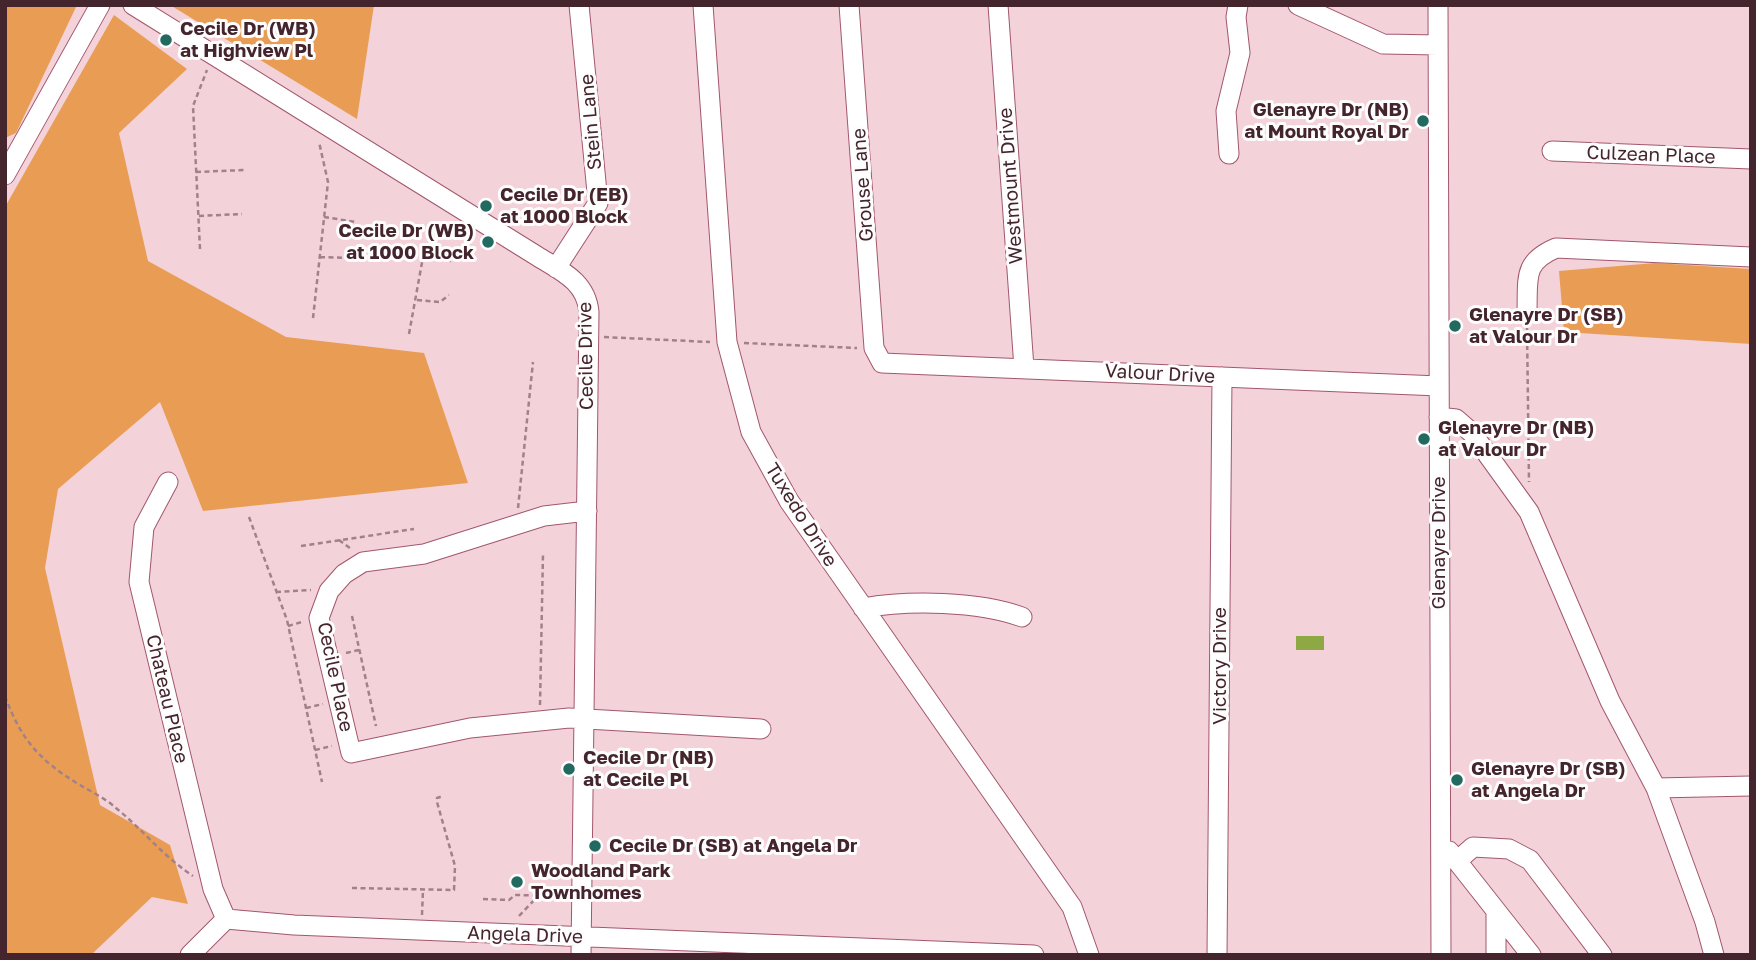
<!DOCTYPE html>
<style>
body{margin:0}
#map{position:relative;width:1756px;height:960px;overflow:hidden;background:#f4d2da;font-family:"Golos Text",sans-serif}
canvas{display:block}
.frame{position:absolute;inset:0;border:7px solid #44242d;pointer-events:none}
</style>
<div id="map">
<canvas width="1756" height="960"></canvas>
<div class="frame"></div>
</div>
<script>
const g = document.querySelector('canvas').getContext('2d');
g.lineJoin = 'round';
function fill(path, color) { g.fillStyle = color; g.fill(path, 'evenodd'); }
function stroke(path, color, width, dash) { g.strokeStyle = color; g.lineWidth = width; g.lineCap = dash ? 'butt' : 'round'; g.setLineDash(dash || []); g.stroke(path); }
function drawText(font, color, halo, rows, align = 'center') {
  g.font = font + ' "Golos Text",sans-serif'; g.lineWidth = 6; g.setLineDash([]); g.textBaseline = 'middle'; g.strokeStyle = halo; g.fillStyle = color; for (const [text, x, y, turn = 0] of rows) {
    g.save(); g.translate(x, y); g.rotate((+turn || 0) * Math.PI / 180); g.textAlign = isNaN(turn) ? turn : align; if (halo) g.strokeText(text, 0, 0); g.fillText(text, 0, 0); g.restore();
  }
}
const green = new Path2D(`
 M5 5H77L16 133 5 138Z
 M170 5H374L357 119Z
 M114 15 187 69 119 133 148 261 286 337 424 353 468 483 203 511 160 402 58 489 45 568 100 805 170 845 188 904 152 897 91 955H5V207Z
 M1655 263 1751 269V344L1564 332 1559 271Z`);
const water = new Path2D(`
 M1296 636H1324V650H1296Z`);
const path = new Path2D(`
 M196 172 244 170
 M199 216 242 214
 M324 217 356 222
 M200 249 193 106 207 70
 M423 256 451 261
 M320 257 353 258
 M417 300 440 302 449 295
 M313 318 328 182 319 142
 M1527 328 1529 482
 M409 334 425 246
 M604 337 710 342
 M744 343 857 348
 M518 508 533 362
 M249 517 287 620 322 782
 M339 540 351 549
 M301 546 414 529
 M276 592 311 590
 M352 616 376 726
 M288 626 302 622
 M346 653 359 650
 M5 696C21 740 40 761 80 785 92 792 106 799 116 808 143 830 164 857 193 876
 M540 705 543 554
 M306 708 323 704
 M315 750 332 746
 M352 888 454 890 455 866 437 802V798L443 796
 M483 899 509 900 515 895 564 896
 M422 915 423 890
 M519 916 539 895`);
const minor = new Path2D(`
 M133 5 537 256C561 271 586 281 589 312L581 955
 M703 5 727 342 751 432 789 501 1072 907 1089 955
 M849 5 874 348 882 363 1439 386
 M998 5 1024 368
 M1298 5 1383 44 1438 45
 M1438 5 1441 955
 M1552 151 1751 159
 M1229 154 1226 111 1240 53 1236 17 1238 5
 M5 175 100 5
 M556 268 598 203 579 5
 M1527 310C1528 278 1523 262 1556 248L1751 257
 M1439 417 1456 419 1472 433 1529 512 1610 701 1656 788 1705 922 1714 955
 M168 482 144 527 139 582 213 889 226 919
 M587 511 544 516 424 554 363 562 344 574 329 591 319 618 351 753 470 728 569 718 761 729
 M863 608C909 600 978 601 1022 617
 M1656 788 1751 786
 M1449 851 1531 955
 M1457 861 1473 847 1509 849 1530 860 1602 955
 M226 919 294 925 1034 955
 M190 955 226 919
 M1217 955 1222 377
 M1496 955V911`);
const markers = [
 [166,40,7,"#226a60"],
 [1423,121,7,"#226a60"],
 [486,206,7,"#226a60"],
 [488,242,7,"#226a60"],
 [1455,326,7,"#226a60"],
 [1424,439,7,"#226a60"],
 [569,769,7,"#226a60"],
 [1457,780,7,"#226a60"],
 [595,846,7,"#226a60"],
 [517,882,7,"#226a60"]
];
const poiNames = [
 ["Cecile Dr (WB)",180,29],
 ["at Highview Pl",180,51],
 ["Glenayre Dr (NB)",1409,110,"right"],
 ["at Mount Royal Dr",1409,132,"right"],
 ["Cecile Dr (EB)",500,195],
 ["at 1000 Block",500,217],
 ["Cecile Dr (WB)",474,231,"right"],
 ["at 1000 Block",474,253,"right"],
 ["Glenayre Dr (SB)",1469,315],
 ["at Valour Dr",1469,337],
 ["Glenayre Dr (NB)",1438,428],
 ["at Valour Dr",1438,450],
 ["Cecile Dr (NB)",583,758],
 ["at Cecile Pl",583,780],
 ["Glenayre Dr (SB)",1471,769],
 ["at Angela Dr",1471,791],
 ["Cecile Dr (SB) at Angela Dr",609,846],
 ["Woodland Park",531,871],
 ["Townhomes",531,893]
];
const streetNames = [
 ["Stein Lane",591,122,-95],
 ["Culzean Place",1651,155,2],
 ["Grouse Lane",863,185,-94],
 ["Westmount Drive",1011,186,-94],
 ["Cecile Drive",586,356,-91],
 ["Valour Drive",1160,374,3],
 ["Tuxedo Drive",801,515,58],
 ["Glenayre Drive",1439,543,-90],
 ["Victory Drive",1220,666,-90],
 ["Cecile Place",335,677,78],
 ["Chateau Place",167,699,77],
 ["Angela Drive",525,935,2]
];
fill(green, '#e99d54');
fill(water, '#8ea943');
stroke(minor, '#a2576d', 21);
stroke(path, '#a2818a', 2.5, [5, 3.5]);
stroke(minor, '#fff', 19);
for (const [x, y, r, color] of markers) { const dot = new Path2D(); dot.arc(x, y, r, 0, 2 * Math.PI); g.fillStyle = color; g.fill(dot); stroke(dot, '#fdfdfd', 2.5); }
drawText('bold 19px', '#44242d', '#fdfdfd', poiNames, 'left');
drawText('19px', '#44242d', '#fdfdfd', streetNames);
</script>
